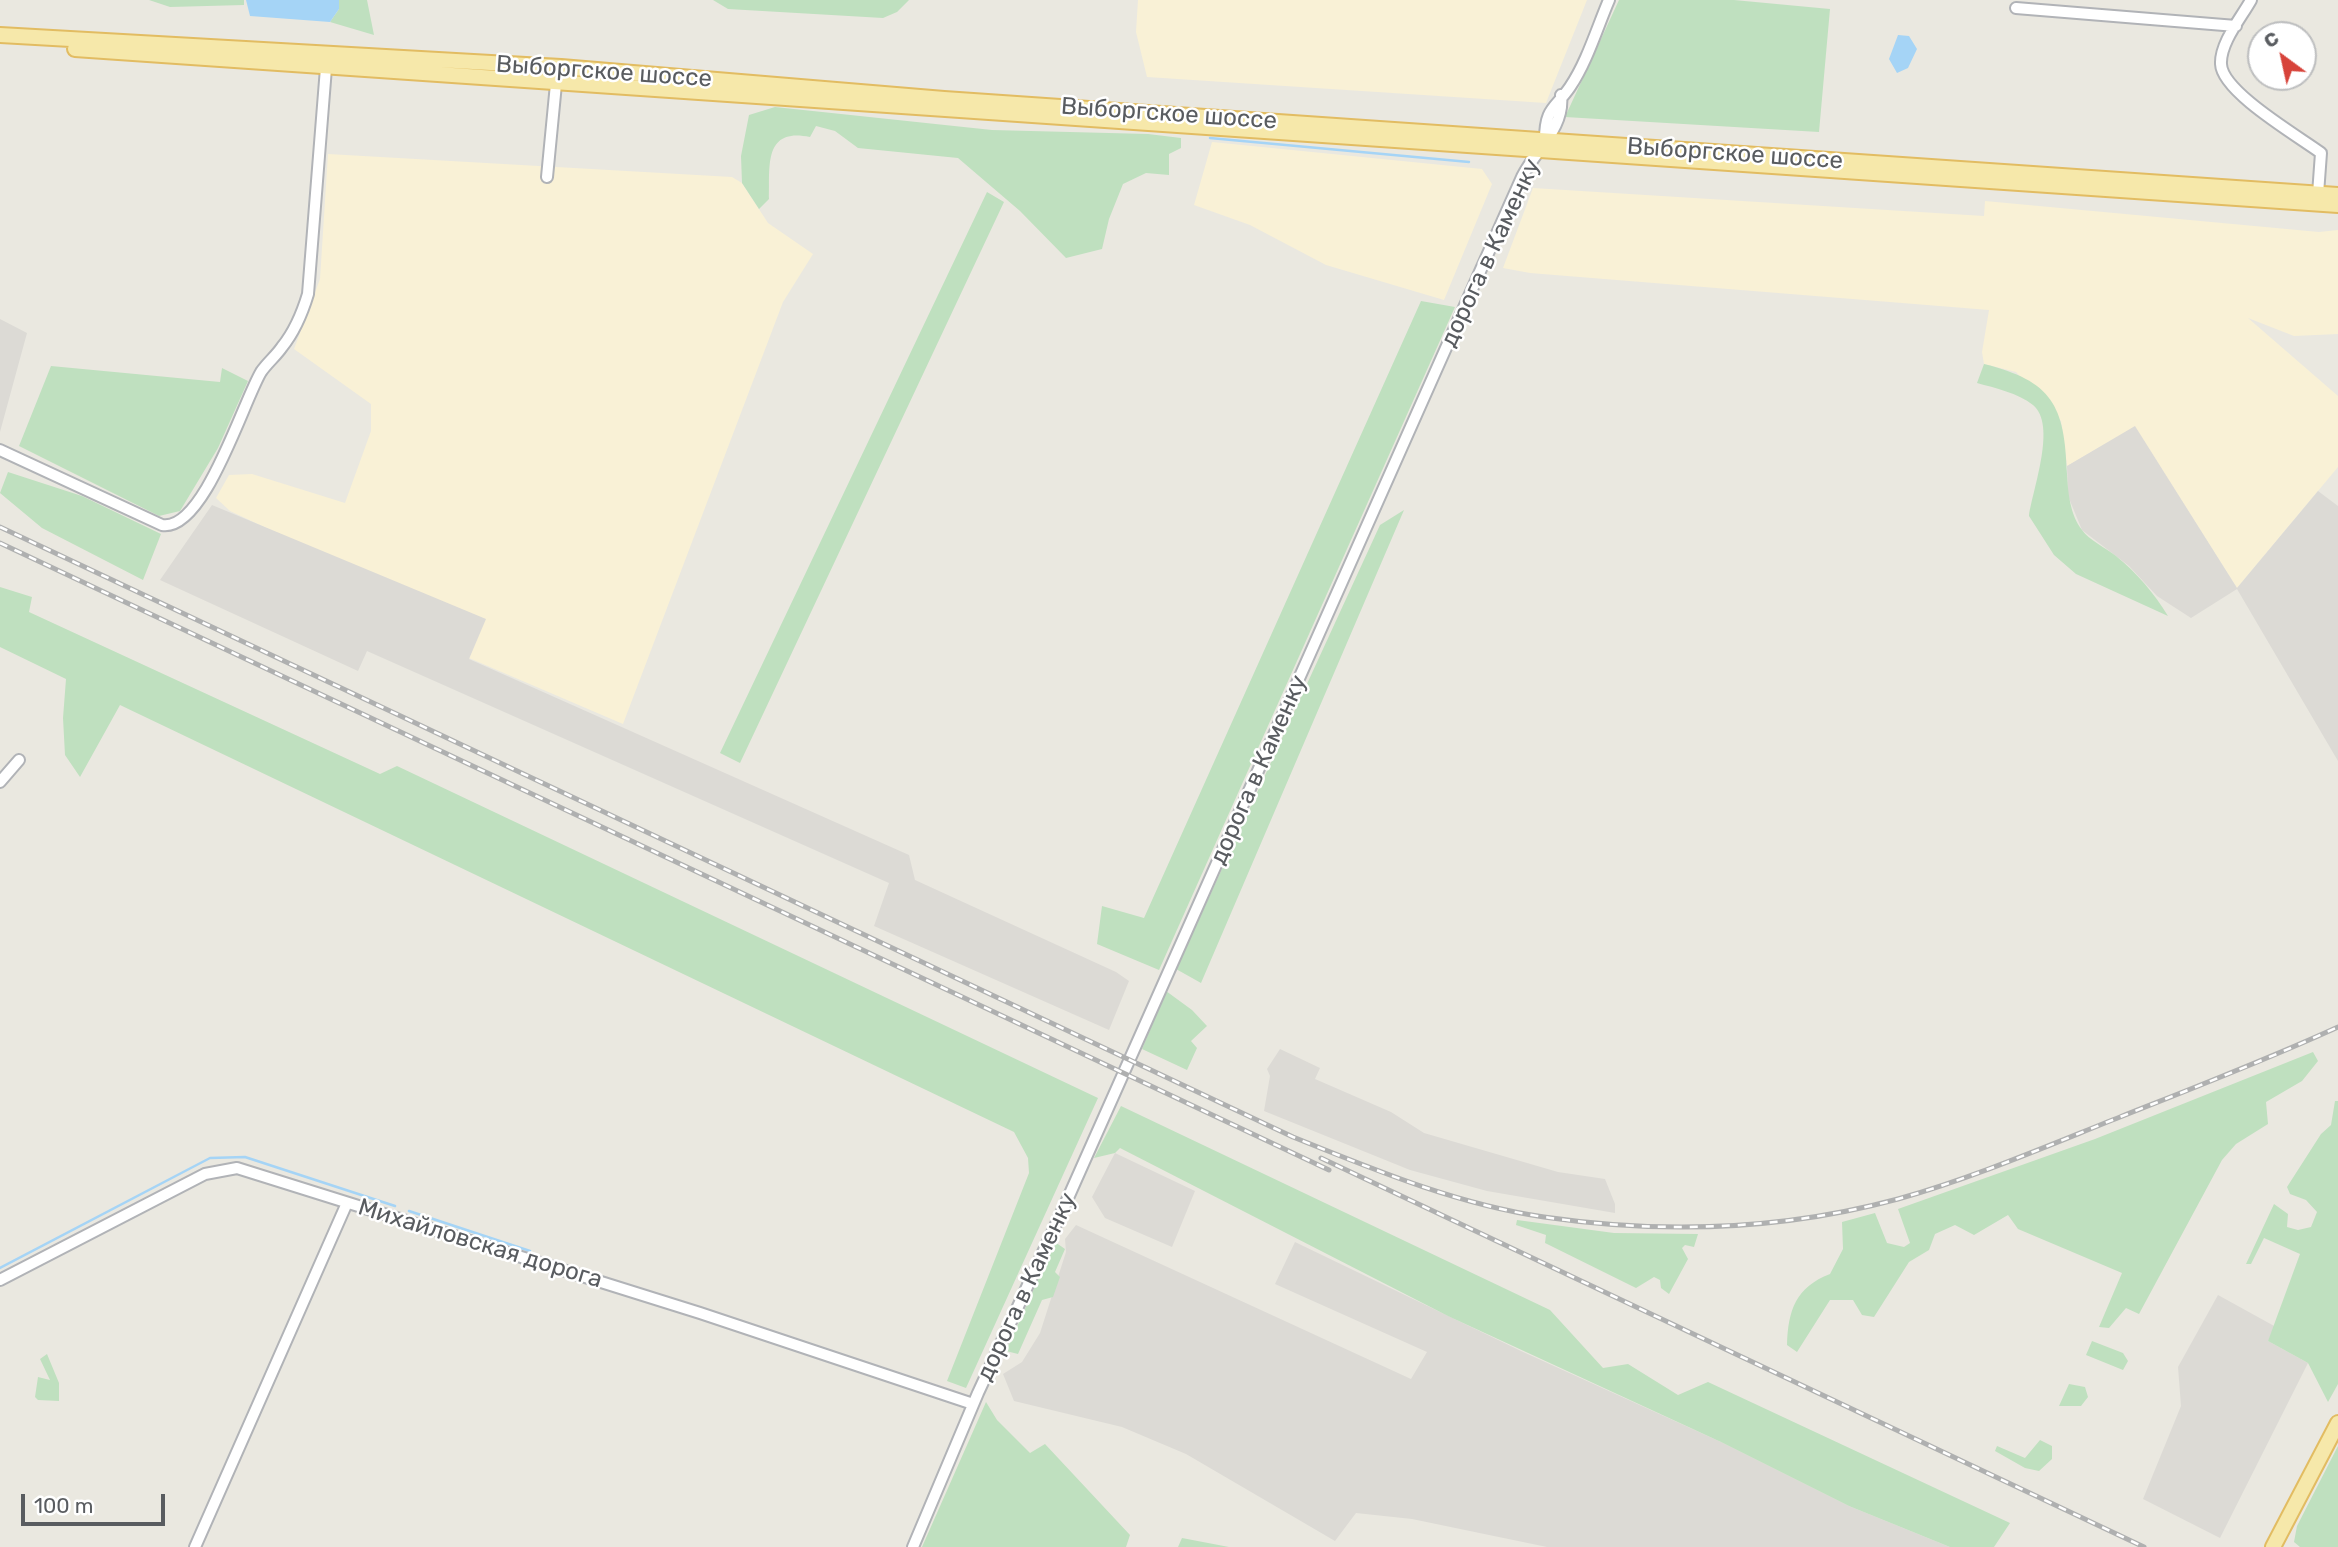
<!DOCTYPE html>
<meta charset="utf-8">
<style>
body{margin:0}
#map{position:relative;width:2338px;height:1547px;overflow:hidden;background:#eae8e0;font-family:Rubik,sans-serif}
canvas{display:block}
.north{position:absolute;left:2247px;top:21px;width:70px;height:70px;box-sizing:border-box;background:#fff;border:2px solid #bdbebf;border-radius:50%;rotate:327deg;font-size:19px;font-weight:700;line-height:28px;text-align:center;color:#595c60}
.north::after{content:'';display:block;margin:auto;width:24px;height:32px;background:#d7433a;clip-path:polygon(50% 0,100% 100%,50% 72%,0 100%)}
.scale{position:absolute;left:21px;top:1494px;width:144px;height:32px;box-sizing:border-box;border:4px solid #595c60;border-top:0;padding-left:9px;font-size:21px;line-height:24px;white-space:nowrap;color:#595c60;-webkit-text-stroke:5px #fff;paint-order:stroke}
</style>
<div id="map">
<canvas width="2338" height="1547"></canvas>
<div class="north">С</div>
<div class="scale">100 m</div>
</div>
<script>
const g = document.querySelector('canvas').getContext('2d');
g.lineJoin = 'round';
function fill(path, color) { g.fillStyle = color; g.fill(path, 'evenodd'); }
function stroke(path, color, width, dash) { g.strokeStyle = color; g.lineWidth = width; g.lineCap = dash ? 'butt' : 'round'; g.setLineDash(dash || []); g.stroke(path); }
function drawText(font, color, halo, rows, align = 'center') {
  g.font = font + ' Rubik,sans-serif'; g.lineWidth = 5; g.setLineDash([]); g.textBaseline = 'middle'; g.strokeStyle = halo; g.fillStyle = color; for (const [text, x, y, turn = 0] of rows) {
    g.save(); g.translate(x, y); g.rotate((+turn || 0) * Math.PI / 180); g.textAlign = isNaN(turn) ? turn : align; if (halo) g.strokeText(text, 0, 0); g.fillText(text, 0, 0); g.restore();
  }
}
const commercial = new Path2D(`
 M1138 0H1587L1546 103 1147 77 1136 32Z
 M1212 142 1482 169 1492 184 1444 300 1326 265 1250 225 1194 205Z
 M328 154 732 177 742 183 768 223 813 254 783 302 623 724 469 658 485 619 305 546 230 511 216 498 229 475 252 474 345 503 371 431V404L294 349 320 279Z
 M1533 188 1984 216 1985 201 2319 232 2338 230V334L2294 336 2248 318 2338 396V467L2237 588 2135 427 2067 466 2061 421 2016 372 1984 364 1982 352 1989 310 1530 273 1503 268Z`);
const industrial = new Path2D(`
 M0 319 27 333 0 432Z
 M2135 426 2237 588 2318 491 2338 506V761L2237 589 2191 618 2157 596 2129 566 2082 530 2068 496 2067 466Z
 M212 505 486 619 469 659 909 855 915 880 1116 972 1129 981 1109 1030 874 926 889 883 367 651 358 671 160 580Z
 M1280 1049 1320 1068 1315 1079 1391 1112 1424 1133 1558 1172 1605 1179 1615 1204V1213L1487 1191 1410 1170 1264 1111 1270 1076 1267 1069Z
 M1115 1153 1195 1191 1172 1247 1105 1218 1092 1197Z
 M1076 1225 1411 1379 1427 1352 1275 1284 1295 1242 1521 1351 1721 1442 1849 1506 1950 1547H1547L1412 1519 1356 1513 1335 1541 1186 1454 1122 1427 1014 1401 1003 1374 1022 1362 1040 1333 1066 1252 1065 1239Z
 M2218 1295 2276 1327 2268 1341 2308 1363 2220 1538 2143 1499 2181 1406 2178 1367Z`);
const green = new Path2D(`
 M149 0H244V5L170 7Z
 M339 0H367L374 35 330 22 339 9Z
 M713 0H909L897 12 883 18 728 9Z
 M1619 0H1734L1830 9 1819 132 1565 117Z
 M775 107 992 130 1148 134 1181 138V148L1169 154V175L1146 173 1123 184 1109 219 1102 249 1066 258 1020 211 958 158 858 148 835 131 816 126 810 137C763 127 770 167 769 199L759 209 742 183 741 156 749 115Z
 M987 192 1004 202 740 763 720 753Z
 M1421 301 1455 307 1159 970 1097 944 1102 906 1144 918Z
 M1984 364C2052 381 2065 405 2067 474 2068 492 2070 515 2082 530 2089 540 2106 548 2116 556 2137 573 2154 593 2168 616L2076 574 2054 555 2029 516C2033 488 2057 425 2033 405 2018 393 1995 388 1977 383Z
 M51 366 220 382 222 368 248 381 218 448 180 511 159 516 19 446Z
 M8 472 82 496 161 534 143 580 42 528 0 493Z
 M1404 510 1201 983 1176 969 1380 525Z
 M0 587 32 597 29 612 380 774 397 766 1098 1098 966 1388 947 1381 1029 1173 1028 1158 1014 1132 120 705 80 777 65 755 63 718 66 679 0 647Z
 M1166 991 1192 1010 1207 1026 1191 1041 1197 1048 1187 1070 1142 1049Z
 M2313 1052 2318 1061 2302 1081 2266 1102 2268 1124 2236 1144 2222 1160 2139 1314 2126 1308 2109 1328 2099 1327 2122 1273 2018 1229 2008 1215 1974 1235 1955 1225 1935 1234 1929 1250 1909 1262 1874 1317 1862 1315 1853 1300H1830L1797 1352 1787 1345C1788 1310 1796 1287 1830 1274L1843 1249 1842 1222 1875 1213 1887 1243 1904 1247 1910 1243 1898 1209 2095 1139Z
 M2335 1101H2338V1384L2328 1402 2308 1363 2268 1341 2300 1254 2264 1238 2251 1264H2246L2274 1204 2288 1214 2287 1227 2298 1230 2311 1227 2317 1212 2306 1200 2290 1194 2287 1187 2321 1134 2331 1125Z
 M1121 1106 1550 1310 1603 1368 1628 1364 1678 1395 1708 1382 2010 1523 1994 1547H1950L1849 1506 1721 1442 1448 1316 1120 1148 1115 1153 1094 1158Z
 M1517 1220 1614 1233 1698 1234 1694 1247 1685 1245 1682 1248 1688 1259 1669 1294 1661 1288 1660 1280 1654 1277 1636 1288 1545 1243 1546 1235 1516 1225Z
 M1055 1242 1065 1249 1055 1272 1060 1277 1053 1297 1042 1300 1018 1354 1006 1351Z
 M2092 1341 2123 1353 2128 1361 2123 1370 2086 1355Z
 M47 1354 59 1383V1401L38 1400 35 1397 38 1377 50 1380 40 1359Z
 M2069 1384 2085 1387 2088 1397 2081 1406H2059Z
 M986 1402 997 1420 1030 1453 1045 1444 1130 1535 1126 1547H922Z
 M2040 1440 2052 1446V1459L2039 1471 2025 1468 1995 1451 1997 1446 2025 1458Z
 M2338 1446V1547H2300L2294 1542 2297 1526Z
 M1182 1538 1229 1547H1178Z`);
const water = new Path2D(`
 M246 0H339V9L330 22 250 16Z
 M1898 35 1909 36 1917 49 1908 68 1897 73 1889 59Z`);
const stream = new Path2D(`
 M1210 138 1469 162
 M409 1211 530 1251
 M0 1268 210 1158 245 1157 395 1206`);
const minor = new Path2D(`
 M2251 0C2241 18 2220 43 2221 64 2222 92 2298 136 2321 153L2318 194
 M2016 8 2236 26
 M1545 140C1545 107 1555 109 1570 87 1587 62 1597 28 1609 0
 M547 177 556 84 561 67
 M0 450 162 525C204 532 243 402 261 372 267 363 276 356 282 347 295 331 302 314 308 294L326 68
 M0 782 19 760
 M0 1280 205 1174 237 1168 700 1313 973 1404
 M195 1547 347 1203
 M913 1547 978 1393 1064 1207 1522 177C1536 149 1565 128 1561 95`);
const major = new Path2D(`
 M0 35 561 67 944 99 2338 195
 M75 49 2338 205
 M2273 1547 2338 1423`);
const rail = new Path2D(`
 M0 527 1293 1137C1375 1170 1456 1204 1544 1217 1662 1234 1783 1230 1898 1199 1973 1178 2047 1146 2120 1117 2193 1088 2266 1060 2338 1027
 M0 543 1329 1170
 M1321 1158 2144 1547`);
const streetNames = [
 ["Выборгское шоссе",604,72,4],
 ["Выборгское шоссе",1169,114,4],
 ["Выборгское шоссе",1735,154,4],
 ["дорога в Каменку",1491,253,-65],
 ["дорога в Каменку",1259,770,-66],
 ["Михайловская дорога",480,1244,17],
 ["дорога в Каменку",1027,1287,-65]
];
fill(commercial, '#f9f1d6');
fill(industrial, '#dcdad5');
fill(green, '#bfe0bf');
fill(water, '#a5d4f6');
stroke(stream, '#a5d4f6', 2.5);
stroke(minor, '#b1b3b7', 14);
stroke(major, '#e2bc62', 18);
stroke(minor, '#fff', 10);
stroke(major, '#f6e8aa', 14);
stroke(rail, '#afb0b0', 5);
stroke(rail, '#fff', 2.5, [8]);
drawText('24px', '#595c60', '#fff', streetNames);
</script>
